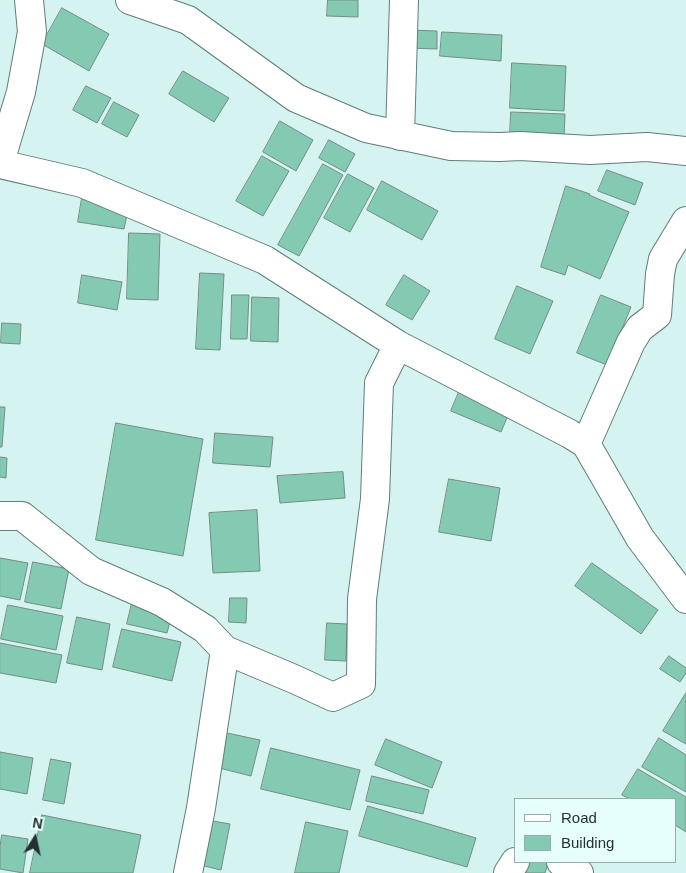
<!DOCTYPE html>
<style>
body{margin:0}
#map{position:relative;width:686px;height:873px;overflow:hidden;background:#d4f3f1;font-family:Arial,sans-serif}
canvas{display:block}
.legend{position:absolute;left:514px;top:798px;width:162px;height:65px;box-sizing:border-box;background:#e6fffd;border:1px solid #99adab;margin:0;padding:6px 9px;list-style:none;font-size:15px;color:#253130}
.legend li{display:flex;align-items:center;gap:10px;height:25px}
.legend b{width:25px;border:1px solid #99adab}
.north{position:absolute;left:10px;top:813px;width:50px;height:50px;-webkit-text-stroke:4px #e6fffd;paint-order:stroke;rotate:10deg;font-size:14px;font-weight:700;line-height:20px;text-align:center;color:#253130}
.north::after{content:'';display:block;margin:auto;width:18px;height:22px;background:#253130;clip-path:polygon(50% 0,100% 100%,50% 72%,0 100%)}
</style>
<div id="map">
<canvas width="686" height="873"></canvas>
<ul class="legend">
<li><b style="height:6px;background:#fff"></b>Road</li>
<li><b style="height:14px;background:#84c9b2"></b>Building</li>
</ul>
<div class="north">N</div>
</div>
<script>
const g = document.querySelector('canvas').getContext('2d');
g.lineJoin = 'round';
function fill(path, color) { g.fillStyle = color; g.fill(path, 'evenodd'); }
function stroke(path, color, width, dash) { g.strokeStyle = color; g.lineWidth = width; g.lineCap = dash ? 'butt' : 'round'; g.setLineDash(dash || []); g.stroke(path); }
const building = new Path2D(`
 M328 0H358V17L327 16Z
 M62 8 109 34 89 71 42 44Z
 M409 30 437 31V49L408 48Z
 M442 32 502 35 501 61 440 56Z
 M512 63 566 66 564 111 510 108Z
 M183 71 229 98 214 122 169 94Z
 M86 86 111 98 97 123 73 110Z
 M114 102 139 115 127 137 102 124Z
 M511 112 565 114 564 138 510 136Z
 M280 121 313 140 296 171 263 152Z
 M329 140 355 154 345 172 319 158Z
 M262 156 289 171 263 216 236 201Z
 M323 164 343 175 299 256 278 245Z
 M607 170 643 183 635 205 598 191Z
 M348 174 374 188 350 232 324 218Z
 M382 181 438 211 422 240 367 210Z
 M566 186 590 194 589 195 629 212 600 279 568 265 565 275 541 267Z
 M82 198 128 210 124 229 78 222Z
 M129 233 160 234 158 300 127 299Z
 M200 273 224 274 220 350 196 349Z
 M82 275 122 282 117 310 78 303Z
 M404 275 430 291 412 320 386 305Z
 M517 286 553 301 530 354 495 339Z
 M232 295H249L247 339H231Z
 M601 295 631 307 607 365 577 353Z
 M252 297 279 298 278 342 251 341Z
 M2 323 21 324 20 344 1 343Z
 M459 392 509 413 501 432 451 411Z
 M0 407H5L2 447H0Z
 M116 423 203 439 183 556 96 540Z
 M215 433 273 437 270 467 213 463Z
 M0 457 7 458 6 478 0 477Z
 M343 472 345 498 280 503 277 476Z
 M449 479 500 488 491 541 439 532Z
 M257 510 260 571 213 573 209 513Z
 M0 558 28 563 20 600 0 596Z
 M33 562 69 569 61 609 25 602Z
 M592 563 658 610 641 634 575 586Z
 M230 598H247L246 623 229 622Z
 M133 599 171 618 167 633 127 624Z
 M8 605 63 616 56 650 1 639Z
 M77 617 110 624 102 670 67 663Z
 M327 623 347 624 346 661 325 660Z
 M122 629 181 642 172 681 113 667Z
 M0 643 62 655 56 683 0 673Z
 M669 656 686 668V673L680 682 660 669Z
 M686 693V744L663 731Z
 M227 733 260 740 251 776 219 768Z
 M659 738 686 755V792L642 767Z
 M386 739 442 762 432 788 375 765Z
 M271 748 360 770 350 810 261 789Z
 M0 752 33 758 27 794 0 789Z
 M51 759 71 763 64 804 43 800Z
 M638 769 686 797V832L675 825V799H630L622 795Z
 M372 776 429 790 423 814 366 801Z
 M368 806 476 838 467 867 359 836Z
 M42 815 141 835 133 873H30Z
 M213 821 230 824 221 870 204 866Z
 M306 822 348 831 339 873H295Z
 M2 835 28 839 23 873 0 869V847Z
 M525 862H544L548 863 545 873H522Z`);
const minor = new Path2D(`
 M130 0 188 20 296 98 366 128 451 146 500 147 520 146 590 150 647 147 686 151
 M400 136 404 0
 M3 152 21 92 32 32 29 0
 M0 164 82 183 265 260 398 345 570 434 586 444 640 538 686 599
 M586 444 631 342 640 328 657 315 660 274 663 259 686 221
 M0 516H22L91 571 162 602 205 629 225 650 201 808 188 873
 M225 650 294 679 333 697 361 684 362 599 375 499 379 383 398 345
 M561 862 579 873
 M508 873 515 862`);
fill(building, '#84c9b2');
stroke(building, '#748d84', 1);
stroke(minor, '#617d7b', 30);
stroke(minor, '#fff', 28);
</script>
